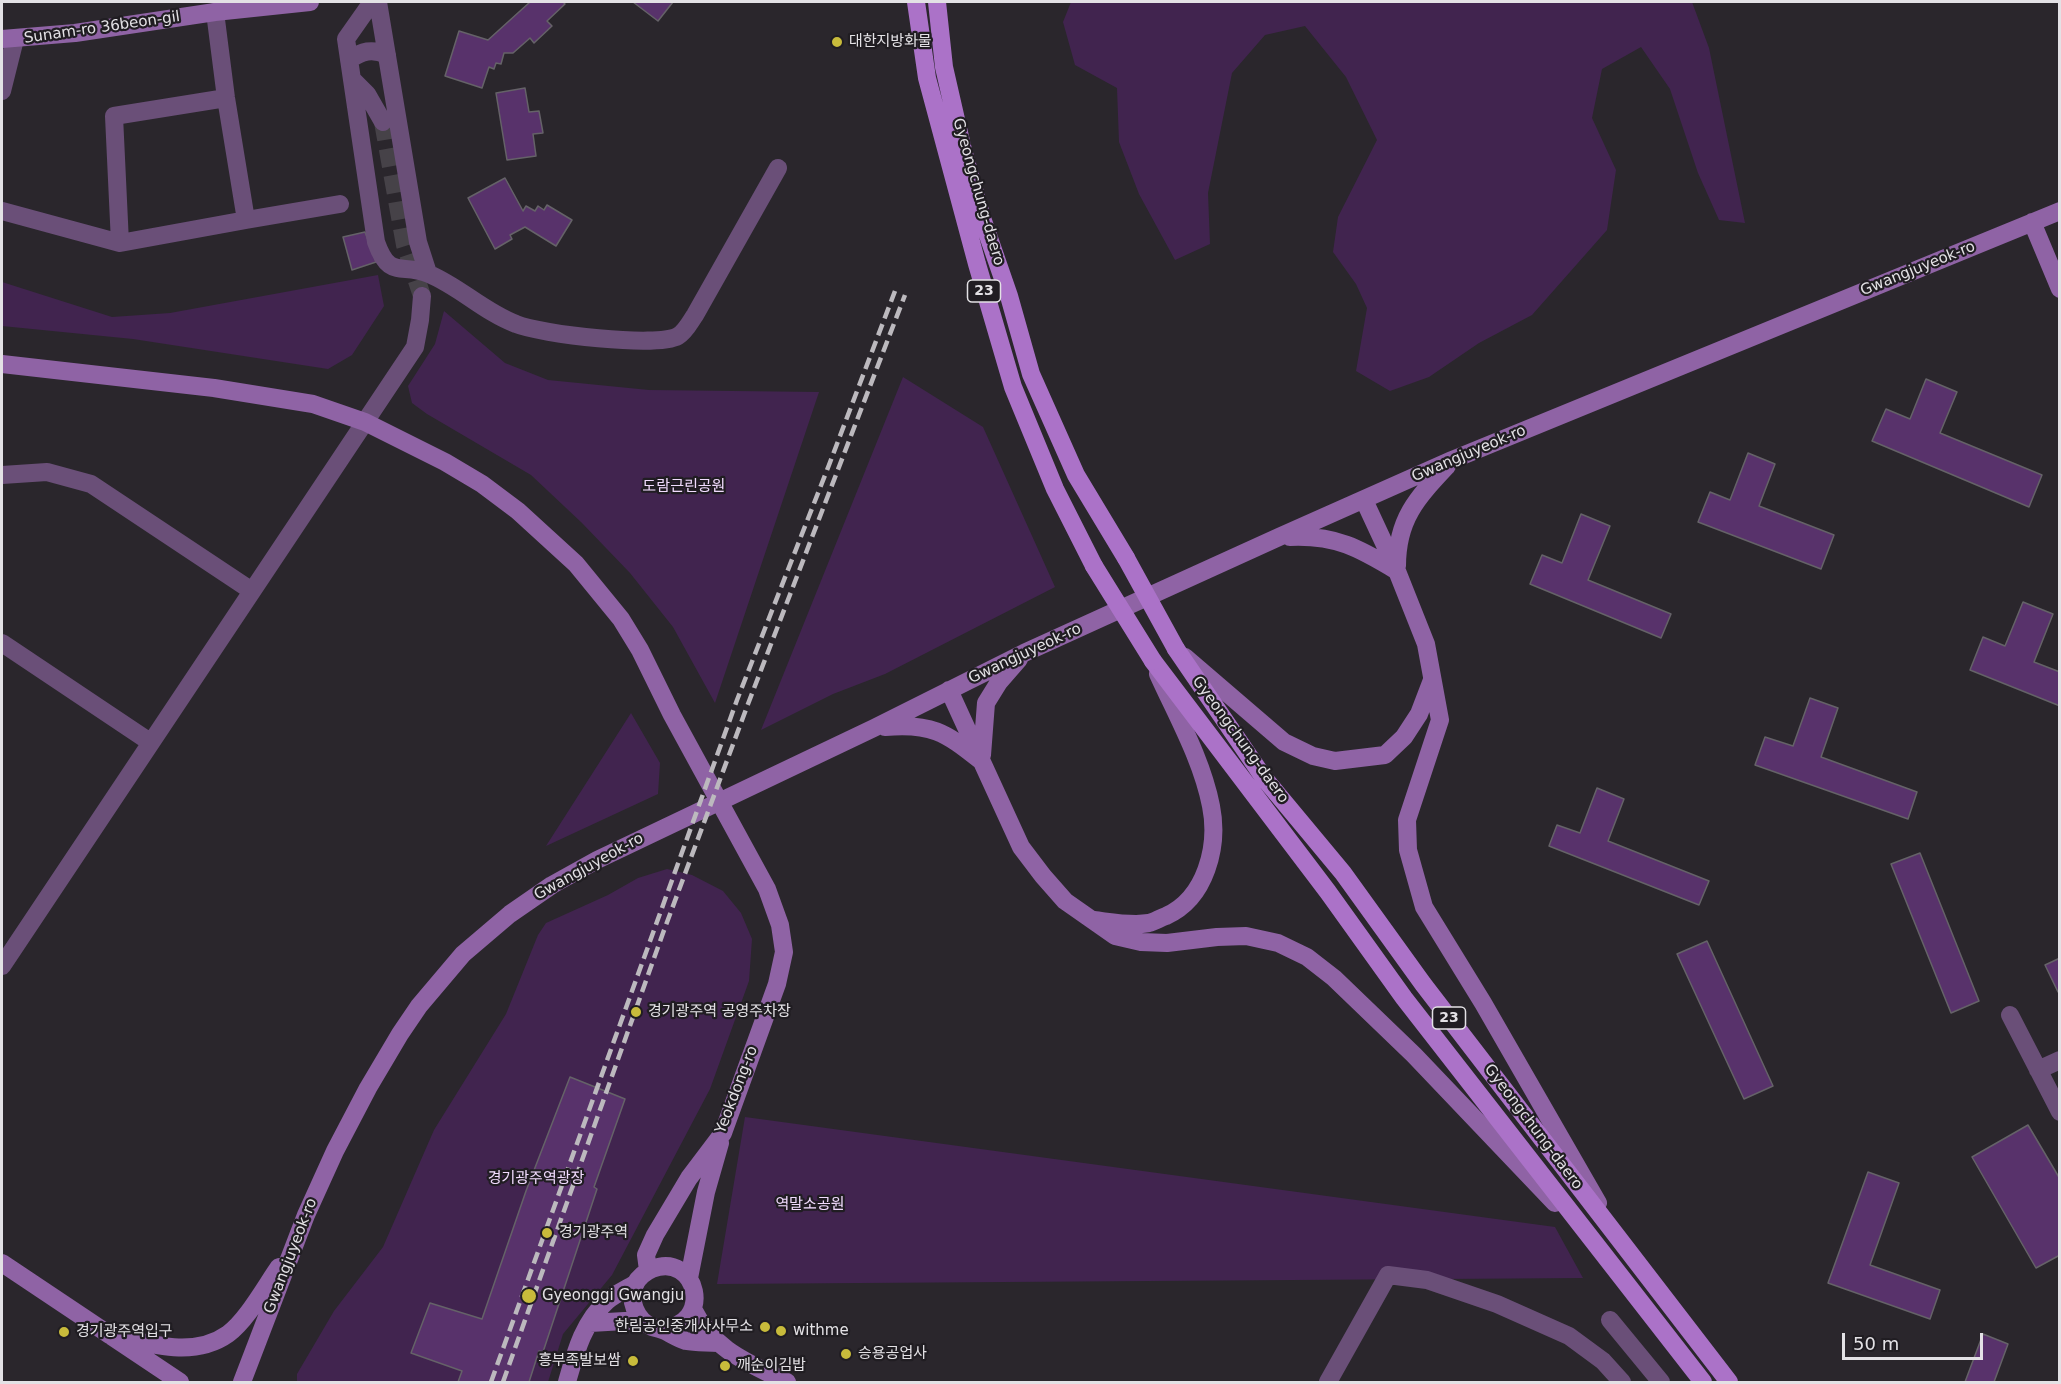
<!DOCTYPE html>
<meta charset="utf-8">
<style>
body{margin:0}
#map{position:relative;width:2061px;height:1384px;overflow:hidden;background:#2a262c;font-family:"DejaVu Sans",sans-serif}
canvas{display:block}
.frame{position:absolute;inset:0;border:3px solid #e3e1e5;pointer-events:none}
.scale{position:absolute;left:1842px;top:1333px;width:141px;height:27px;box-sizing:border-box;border:3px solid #e3e1e5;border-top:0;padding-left:8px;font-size:18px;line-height:21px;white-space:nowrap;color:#e3e1e5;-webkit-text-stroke:4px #201d22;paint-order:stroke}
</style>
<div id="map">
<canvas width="2061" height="1384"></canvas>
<div class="frame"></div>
<div class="scale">50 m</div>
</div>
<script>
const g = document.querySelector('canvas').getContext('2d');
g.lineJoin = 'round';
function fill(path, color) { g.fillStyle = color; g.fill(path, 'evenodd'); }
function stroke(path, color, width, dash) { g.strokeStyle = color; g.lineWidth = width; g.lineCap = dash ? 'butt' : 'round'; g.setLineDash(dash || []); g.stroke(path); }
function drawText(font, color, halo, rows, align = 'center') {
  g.font = font + ' "DejaVu Sans","Noto Sans KR",sans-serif'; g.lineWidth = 4.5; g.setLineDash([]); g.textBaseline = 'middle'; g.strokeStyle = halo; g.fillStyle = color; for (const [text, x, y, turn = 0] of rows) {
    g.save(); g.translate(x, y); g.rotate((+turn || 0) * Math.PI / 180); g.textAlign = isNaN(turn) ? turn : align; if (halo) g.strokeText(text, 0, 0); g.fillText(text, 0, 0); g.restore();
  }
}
const green = new Path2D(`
 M1071 2H1692L1709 48 1745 223 1719 220 1698 173 1670 89 1641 47 1602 69 1592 118 1616 170 1607 230 1532 315 1479 343 1429 377 1390 391 1356 371 1367 308 1356 284 1333 252 1338 217 1377 140 1346 77 1305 26 1265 35 1232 73 1208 193 1210 244 1175 260 1139 194 1119 142 1117 88 1075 65 1063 22Z
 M378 275 384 306 352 355 328 369 133 339 2 326V282L112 317 170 313Z
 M444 311 505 363 548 380 649 390 819 392 715 703 673 627 630 573 582 523 531 475 427 414 412 403 408 386 435 344Z
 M903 377 983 427 1055 587 885 674 833 694 761 730Z
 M631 713 660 763 658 794 546 846Z
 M667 869 692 875 723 891 741 913 752 939 749 981 710 1089 612 1275 563 1334 548 1382H297V1374L334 1311 383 1247 434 1130 506 1014 538 935 546 923 608 895 638 878Z
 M745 1117 1555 1227 1583 1278 717 1284Z`);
const building = new Path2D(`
 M530 2H563L565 4 547 21 552 26 534 43 530 38 513 53H504L501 64 496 63 494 69 489 67 482 88 445 76 459 31 488 40Z
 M633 2H673L658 21Z
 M525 88 529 112 539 111 543 133 533 134 536 156 507 160 496 93Z
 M505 178 523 211 526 206 535 211 538 206 544 210 547 205 572 220 556 246 525 227 510 235 512 239 495 249 468 198Z
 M365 232 376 262 352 270 343 237Z
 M1926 379 1957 392 1940 433 2042 475 2029 507 1872 441 1886 409 1910 419Z
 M1748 453 1775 464 1759 506 1834 535 1821 569 1698 522 1710 492 1730 500Z
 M1581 514 1610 526 1588 580 1671 614 1661 638 1530 584 1542 555 1562 563Z
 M2023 602 2053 614 2034 662 2060 672V706L1970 670 1983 637 2005 646Z
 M1810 698 1838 708 1821 757 1917 792 1908 819 1755 765 1765 737 1793 746Z
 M1597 788 1624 799 1608 841 1709 881 1699 905 1549 846 1557 825 1580 833Z
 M1920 853 1979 1001 1951 1013 1891 864Z
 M1707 941 1773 1086 1744 1099 1677 954Z
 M2060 958V992H2058L2045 965Z
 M570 1077 625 1099 594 1187 597 1189 543 1352 539 1351 529 1382H458L462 1371 411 1353 430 1303 482 1319 526 1191Z
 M2028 1125 2060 1179V1255L2036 1268 1972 1157Z
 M1868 1172 1899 1183 1870 1265 1940 1290 1930 1319 1828 1283Z
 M1983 1334 2008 1344 1994 1382H1965Z`);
const streetTunnel = new Path2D(`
 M383 122 405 245 422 296`);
const street = new Path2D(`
 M372 2 346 39 376 242C390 281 401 262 429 274 460 287 484 312 516 324 540 334 658 348 678 336 686 331 690 322 695 315L778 168
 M378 2 418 242 428 273
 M349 60C362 51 372 48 387 55
 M352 79 367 94 383 122
 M2 91 15 39
 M2 211 120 243 246 220 226 98 215 12
 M246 220 340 204
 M120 243 114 116 226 98
 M2 475 47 472 91 484 252 591
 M2 643 150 742
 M2 966 415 347 420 320 422 296
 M2010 1015 2060 1112
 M2038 1070 2060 1060
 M1610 1320 1661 1382
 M1328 1382 1388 1275 1427 1280 1497 1304 1569 1336 1603 1361 1622 1382`);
const secondary = new Path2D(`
 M2 39 75 33 215 12 310 2
 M2032 222 2060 289
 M2 364 214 388 313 404 365 422 445 462 482 484 518 511 576 564 621 619 640 650 672 715 767 889 780 925 784 952 777 984 723 1133 689 1178 655 1235 646 1255 648 1270
 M1364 500 1397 571 1426 644 1440 720 1407 820 1408 850 1424 907 1483 1003 1598 1203
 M1290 537C1336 535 1359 548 1397 571
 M1397 566C1397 519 1417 498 1447 466
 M1185 657 1284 742 1313 756 1335 761 1385 755 1404 737 1419 714 1432 680
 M949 690 1021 847 1043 876 1065 901 1115 936 1141 942 1167 943 1217 937 1246 936 1278 943 1307 957 1334 978 1414 1055 1555 1203
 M885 727C931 723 945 732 980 760
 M982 755 986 703 999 682 1019 659
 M1094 920C1111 922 1131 926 1149 923 1154 922 1160 918 1166 916 1206 898 1219 846 1211 806 1202 760 1177 716 1158 674
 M2 1263 180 1382
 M689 1278 706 1192 720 1143
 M693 1309C713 1350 749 1363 787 1382
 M590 1323 642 1320
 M660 1329C716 1326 697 1251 652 1269 645 1272 639 1277 635 1284 628 1300 636 1320 652 1327 656 1328 660 1329 665 1331 671 1334 679 1339 686 1341 696 1343 708 1342 718 1343
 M110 1335C148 1343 193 1359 228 1334 247 1320 265 1287 279 1267
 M242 1382 306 1215 335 1151 368 1088 400 1034 419 1006 463 954 510 914 552 885 597 860 874 728 1024 653 1279 537 1452 460 2060 211
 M567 1382C575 1354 583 1322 607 1301 615 1294 627 1289 636 1283`);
const primary = new Path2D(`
 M916 2 927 78 977 264 1013 387 1055 489 1094 566
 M937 2 944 67 963 150 982 218 1009 296 1031 374 1076 475 1126 558
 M1176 649 1264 778 1343 873 1423 984 1729 1382
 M1153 661 1328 892 1404 998 1703 1382`);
const rail = new Path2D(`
 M491 1382 737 700 829 465 895 291
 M503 1382 663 933 748 704 905 295`);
const primaryBridge = new Path2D(`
 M1126 558 1176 649
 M1094 566 1153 661`);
const markers = [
 [837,42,6,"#c8bb3b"],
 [636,1012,6,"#c8bb3b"],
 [547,1233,6,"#c8bb3b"],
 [529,1296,8,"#c8bb3b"],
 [765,1327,6,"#c8bb3b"],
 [781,1331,6,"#c8bb3b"],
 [64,1332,6,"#c8bb3b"],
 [846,1354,6,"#c8bb3b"],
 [633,1361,6,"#c8bb3b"],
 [725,1366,6,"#c8bb3b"]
];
const shields = [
 [984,291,33],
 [1449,1018,33]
];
const shieldNames = [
 ["23",984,291],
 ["23",1449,1018]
];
const streetNames = [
 ["Sunam-ro 36beon-gil",102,28,-8],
 ["Gyeongchung-daero",978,192,74],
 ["Gwangjuyeok-ro",1918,269,-22],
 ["Gwangjuyeok-ro",1469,454,-23],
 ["Gwangjuyeok-ro",1025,654,-25],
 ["Gyeongchung-daero",1240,740,54],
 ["Gwangjuyeok-ro",589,867,-29],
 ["Yeokdong-ro",737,1090,-69],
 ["Gyeongchung-daero",1533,1127,53],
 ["Gwangjuyeok-ro",291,1256,-69]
];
const poiNames = [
 ["대한지방화물",849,42],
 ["경기광주역 공영주차장",648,1012],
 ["경기광주역",559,1233],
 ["Gyeonggi Gwangju",542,1296],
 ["한림공인중개사사무소",753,1327,"right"],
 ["withme",793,1331],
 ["경기광주역입구",76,1332],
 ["승용공업사",858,1354],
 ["흥부족발보쌈",621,1361,"right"],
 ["깨순이김밥",737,1366]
];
const parkNames = [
 ["도람근린공원",684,487],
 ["경기광주역광장",536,1179],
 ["역말소공원",810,1205]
];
fill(green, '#41244f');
fill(building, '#58326b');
stroke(building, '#656268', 1.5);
stroke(streetTunnel, '#464248', 18, [18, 9]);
stroke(street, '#6a4f78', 18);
stroke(secondary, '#8f63a5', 18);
stroke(primary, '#ab72c8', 18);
stroke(rail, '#bcb9be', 4.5, [12, 6]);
stroke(primaryBridge, '#ab72c8', 18);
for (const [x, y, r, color] of markers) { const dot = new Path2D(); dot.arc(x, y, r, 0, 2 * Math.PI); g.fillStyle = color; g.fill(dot); stroke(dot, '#201d22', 2); }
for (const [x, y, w] of shields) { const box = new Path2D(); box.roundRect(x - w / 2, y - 11, w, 22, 4.5); g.fillStyle = '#201d22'; g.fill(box); stroke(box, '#e3e1e5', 1.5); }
drawText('bold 14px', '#e3e1e5', null, shieldNames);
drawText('15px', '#e3e1e5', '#201d22', streetNames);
drawText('15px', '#e3e1e5', '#201d22', poiNames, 'left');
drawText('15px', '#f1dbfe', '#201d22', parkNames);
</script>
